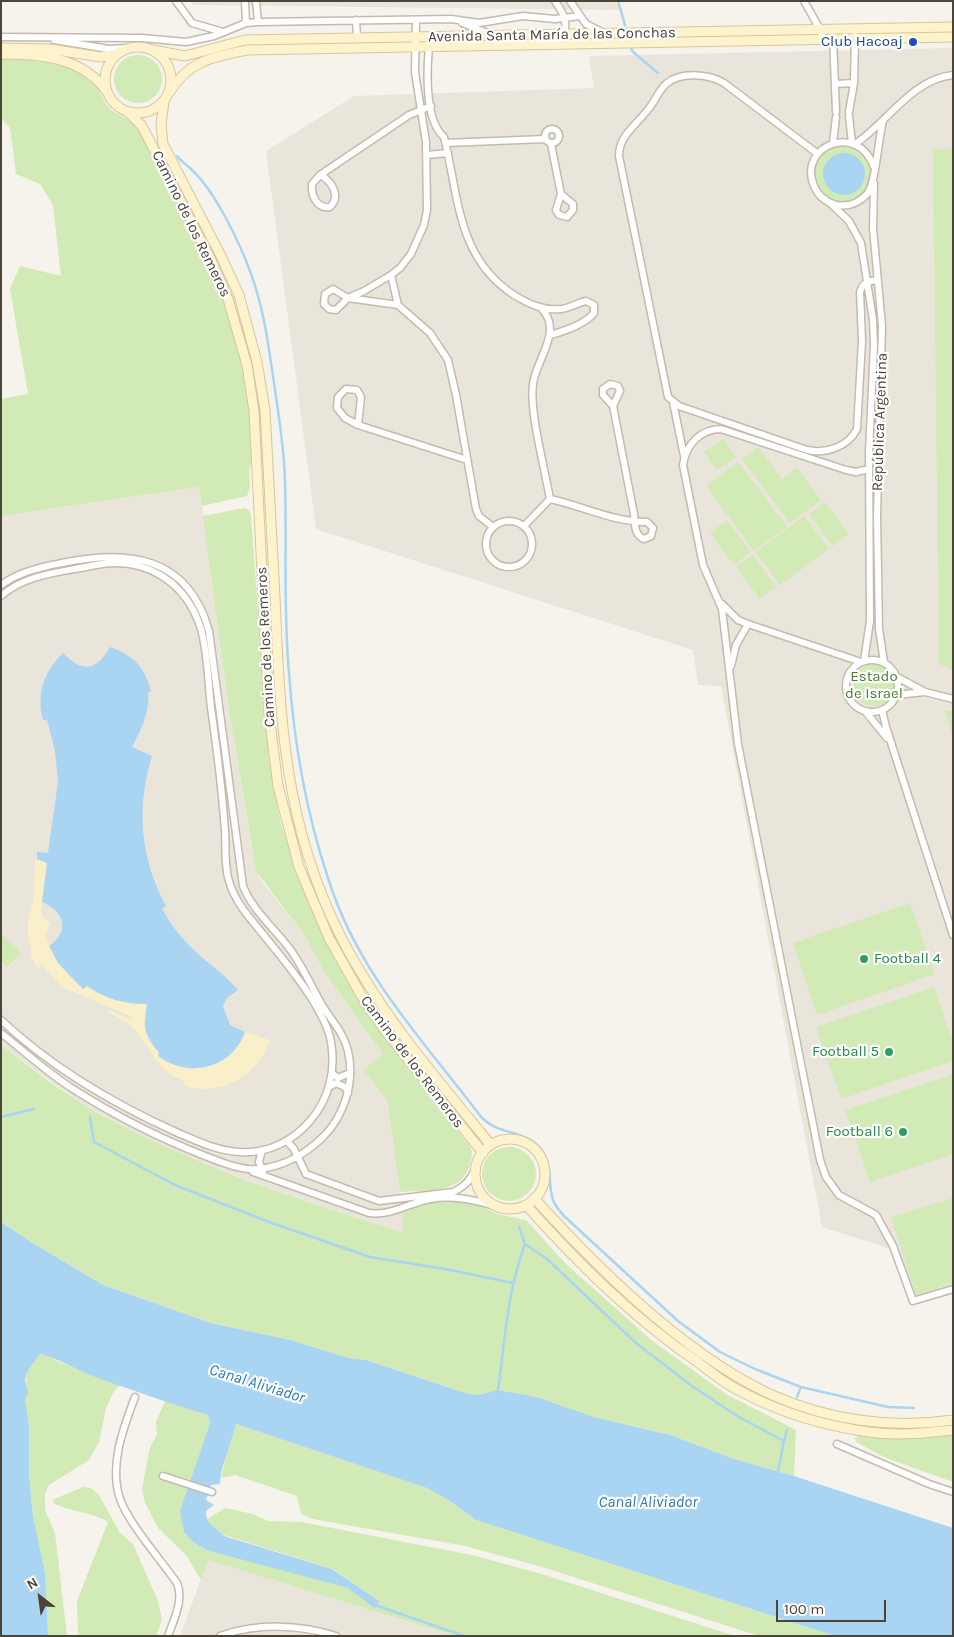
<!DOCTYPE html>
<meta charset="utf-8">
<style>
body{margin:0}
#map{position:relative;width:954px;height:1637px;overflow:hidden;background:#f6f3ec;font-family:Karla,sans-serif}
canvas{display:block}
.frame{position:absolute;inset:0;border:2px solid #4b4439;pointer-events:none}
.north{position:absolute;left:15px;top:1572px;width:50px;height:50px;-webkit-text-stroke:4px #fff;paint-order:stroke;rotate:330deg;font-size:14px;font-weight:700;line-height:20px;text-align:center;color:#4b4439}
.north::after{content:'';display:block;margin:auto;width:18px;height:22px;background:#4b4439;clip-path:polygon(50% 0,100% 100%,50% 72%,0 100%)}
.scale{position:absolute;left:776px;top:1600px;width:110px;height:22px;box-sizing:border-box;border:2px solid #4b4439;border-top:0;padding-left:6px;font-size:15px;line-height:18px;white-space:nowrap;color:#4b4439;-webkit-text-stroke:4px #fff;paint-order:stroke}
</style>
<div id="map">
<canvas width="954" height="1637"></canvas>
<div class="frame"></div>
<div class="north">N</div>
<div class="scale">100 m</div>
</div>
<script>
const g = document.querySelector('canvas').getContext('2d');
g.lineJoin = 'round';
function fill(path, color) { g.fillStyle = color; g.fill(path, 'evenodd'); }
function stroke(path, color, width, dash) { g.strokeStyle = color; g.lineWidth = width; g.lineCap = dash ? 'butt' : 'round'; g.setLineDash(dash || []); g.stroke(path); }
function drawText(font, color, halo, rows, align = 'center') {
  g.font = font + ' Karla,sans-serif'; g.lineWidth = 4.5; g.setLineDash([]); g.textBaseline = 'middle'; g.strokeStyle = halo; g.fillStyle = color; for (const [text, x, y, turn = 0] of rows) {
    g.save(); g.translate(x, y); g.rotate((+turn || 0) * Math.PI / 180); g.textAlign = isNaN(turn) ? turn : align; if (halo) g.strokeText(text, 0, 0); g.fillText(text, 0, 0); g.restore();
  }
}
const residential = new Path2D(`
 M190 1H613L624 10 193 5Z
 M953 48V1292L911 1304 891 1249 822 1227 721 686 698 685 693 650 316 529 266 151 354 96 594 88 589 56Z
 M200 487 230 717 252 850 260 879 305 936 323 970 383 1054 363 1070 387 1100 403 1212 404 1234 280 1192 183 1156 142 1137 82 1104 1 1045V516Z
 M208 1560 455 1636H180Z`);
const green = new Path2D(`
 M114 79a24 24 0 1 1 48 0a24 24 0 1 1-48 0Z
 M1 59H37L68 66 83 72 96 84 106 104 113 111 139 126 166 186 216 279 231 319 242 362 248 404 253 456 249 470 250 488 247 496 202 506 199 487 1 516V399L28 394 10 289 20 266 61 276 53 205 40 184 16 174 10 128 1 118Z
 M845 145C863 148 874 162 870 181 868 190 862 197 853 200 814 215 796 150 845 145ZM839 154 863 166 862 183 848 194C835 194 827 190 823 176L829 160Z
 M953 148V670L939 664 933 150Z
 M723 439 736 457 717 470 704 452Z
 M758 447 782 479 797 468 821 500 790 523 742 459Z
 M738 462 787 527 754 551 706 486Z
 M825 502 849 534 833 546 809 514Z
 M244 508 249 510 251 515 269 761 281 824 299 877 329 947 357 998 380 1031 471 1148C473 1155 471 1160 469 1167 461 1194 424 1190 400 1192L387 1100 363 1070 383 1054 323 970 305 936 256 871 230 717 203 516Z
 M804 516 829 549 780 585 756 552Z
 M727 520 751 552 734 565 710 533Z
 M753 555 776 587 760 599 736 567Z
 M853 685a21 21 0 1 1 42 0a21 21 0 1 1-42 0Z
 M944 710 953 711V737Z
 M910 903 935 974 817 1015 793 943Z
 M1 934 21 953 7 967 1 961Z
 M934 987 953 1043V1061L841 1099 816 1027Z
 M1 1045C35 1071 69 1098 107 1118 200 1169 303 1200 403 1233V1212L431 1203 448 1201 475 1203 497 1214 526 1220 565 1263 650 1339 726 1394 796 1430 794 1476 734 1459 670 1435 594 1417 537 1397 498 1390 479 1395 468 1394 366 1360 349 1358 290 1340 211 1323 103 1285 31 1242 1 1222Z
 M953 1074V1154L870 1182 845 1110Z
 M482 1174a27 27 0 1 1 54 0a27 27 0 1 1-54 0Z
 M953 1198V1283L916 1295 891 1217Z
 M40 1354 48 1355 57 1361 120 1385 114 1391 106 1408 99 1442 89 1460 49 1485 45 1494V1510L55 1533 67 1636H48L45 1572 33 1516 29 1475V1426L25 1399 27 1372Z
 M165 1401 208 1415 210 1423 191 1480 163 1472 161 1478 189 1488 180 1511 193 1542 206 1550 334 1583 348 1588 374 1608 378 1606 379 1601 333 1569 224 1535C218 1529 211 1527 206 1520L225 1508 231 1509 252 1514 268 1521 301 1522 472 1555 545 1575 735 1636H455L208 1560 201 1580 186 1555 158 1528 145 1503 142 1489 150 1447 157 1435 156 1422Z
 M236 1424 427 1488 450 1501 476 1520 835 1636H759L542 1567 465 1546 313 1519 301 1514 297 1496 235 1475 221 1478 233 1428Z
 M953 1435V1482L886 1458 856 1442 855 1438 858 1436Z
 M83 1487 91 1488 99 1495 120 1533 133 1544 158 1601 162 1620 156 1636H78L77 1601 108 1522C97 1513 57 1509 53 1502L54 1499Z`);
const sand = new Path2D(`
 M37 859 47 862 41 914 50 924 46 935C53 958 65 973 83 989L87 986C105 999 124 1004 147 1004L144 1024 147 1038 168 1063 192 1070 242 1041 245 1032 270 1040C258 1076 221 1097 185 1086L184 1081C152 1068 154 1049 132 1027 126 1021 116 1017 108 1012L109 1010 130 1019 132 1017 62 987 38 961 40 968 38 969 30 954 32 953 27 929 34 895 35 860Z`);
const water = new Path2D(`
 M823 174a21 21 0 1 1 42 0a21 21 0 1 1-42 0Z
 M110 647C133 655 146 668 151 692H148C150 713 141 729 132 747L152 756C136 807 140 858 166 906L162 908C170 924 181 938 195 951 209 965 225 974 238 990L227 998 223 1006 230 1025 245 1032C231 1070 188 1078 158 1056L159 1053C143 1032 144 1029 147 1004 124 1004 106 999 87 986L83 989 58 963 49 946C71 931 64 911 42 902L47 863 37 859V852L48 853 58 782 55 751 47 720H43C36 693 44 672 63 653 82 673 97 671 110 647Z
 M1 1222 31 1242 103 1285 211 1323 290 1340 349 1358 366 1360 468 1394 479 1395 498 1390 537 1397 594 1417 670 1435 734 1459 794 1476 953 1528V1636H835L476 1520 450 1501 427 1488 236 1424 221 1473 220 1484 211 1485 206 1500 214 1505 206 1511C206 1527 216 1526 224 1536L332 1569 379 1601 378 1606 374 1608 348 1588 206 1550 193 1542 184 1532 180 1511 210 1423 208 1415C168 1403 129 1389 90 1375 78 1370 50 1355 40 1354L27 1372 25 1381 28 1393 25 1399 29 1426V1475L33 1516 45 1572 48 1636H1Z`);
const stream = new Path2D(`
 M618 1 625 25
 M631 48 633 52 658 73
 M177 156C182 163 187 164 192 170 215 191 241 245 251 274 263 306 268 342 273 376 278 411 284 445 285 480 287 544 283 609 289 673 294 743 306 812 328 878 358 974 423 1040 482 1118 499 1135 525 1130 540 1148 554 1165 547 1182 553 1200 555 1206 560 1211 564 1216L678 1321 720 1352 755 1369 801 1387 888 1407 914 1408
 M1 1117 34 1109
 M90 1117 94 1142 175 1185 269 1222 370 1257 445 1269 513 1283
 M519 1227 525 1244 547 1259 636 1343 692 1386 737 1416 784 1441 778 1472
 M498 1390C505 1340 507 1292 525 1244
 M797 1397 801 1387
 M784 1441 787 1430
 M378 1606 464 1636`);
const minor = new Path2D(`
 M176 1 192 23 223 32
 M245 1 246 23
 M256 1 258 22
 M555 1C563 13 568 20 564 35
 M570 1 586 24 600 31
 M804 1 821 31 822 39
 M356 20 357 38
 M462 23 490 34
 M1 37 142 38 186 42 214 36 246 23 258 22 451 19 479 23 523 16 555 19 580 16
 M430 37C427 63 423 119 444 137 459 197 457 258 514 295 529 304 543 311 561 309 570 308 577 303 586 301L594 305V313C584 325 565 331 550 335
 M833 37 836 112
 M54 40 109 49 128 48
 M835 84 854 83
 M849 112 854 83 855 36
 M849 116 852 143
 M545 136a7 7 0 1 1 14 0a7 7 0 1 1-14 0Z
 M446 143 545 139
 M833 143 836 117
 M551 144 561 194 556 210 559 215 567 217 573 210V204L561 194
 M855 144C887 123 912 79 953 75
 M818 154 724 83C709 74 680 71 666 84 658 91 654 104 646 112 634 127 619 136 619 156L668 397 679 406 807 450C826 454 848 447 857 429L862 341 860 292C863 282 868 281 878 280
 M427 155 448 153
 M874 167C858 121 797 146 814 186 818 196 826 202 836 205 848 207 859 203 867 194 876 184 878 139 883 121
 M320 175 409 115 431 106
 M320 175C332 181 341 196 330 207 317 209 311 196 312 184Z
 M874 183 873 228 882 326 877 516 879 629 884 662
 M830 203 849 221 861 243 873 320 874 345 869 452 870 621 864 661
 M391 275 398 305 348 298 333 289 325 294 324 304 329 309 336 310 348 298 364 291 391 275 400 268 411 254 424 225 427 210 426 142 415 72 416 20
 M398 305 430 333 448 360 456 395 476 509 479 516 493 527
 M541 308C564 331 536 359 533 384 529 411 545 469 550 499
 M673 402 684 456
 M358 425 361 397 357 390 346 389 338 397 337 408 345 418 358 425 467 460
 M869 469 856 472 846 470 721 429C701 429 686 444 683 465L703 565 722 609 738 744 820 1160 826 1177 839 1195 876 1215 893 1246 913 1301 953 1289
 M486 544a23 23 0 1 1 46 0a23 23 0 1 1-46 0Z
 M524 526 550 499C583 506 613 522 647 522L653 528 651 536 644 539C634 535 635 524 634 514L613 406 603 395V389L610 384 618 386 620 391 613 406
 M1 585C19 572 41 567 62 563 129 549 188 556 209 631L243 886C253 912 277 930 292 952 304 969 312 988 322 1005 331 1020 344 1033 348 1051 355 1081 345 1116 322 1138 304 1155 285 1166 259 1169 242 1171 221 1162 205 1156 159 1138 114 1115 73 1089 48 1073 25 1052 1 1033
 M1 596C27 573 64 572 96 565 145 556 186 581 201 629 208 654 208 682 211 708 217 749 222 790 225 831 226 847 224 866 229 881 235 902 249 917 262 933 284 960 325 1008 331 1042 336 1071 329 1099 310 1121 293 1141 267 1154 240 1152 217 1151 197 1141 176 1132 114 1104 51 1067 1 1020
 M722 604 738 620 748 624 736 645 731 666
 M748 624 861 662
 M846 686a26 26 0 1 1 52 0a26 26 0 1 1-52 0Z
 M897 677 925 692 953 699
 M897 695 924 692
 M882 710 886 727 953 935
 M865 711 887 738
 M332 1073 338 1078 350 1073
 M329 1087 336 1083 345 1087 348 1093
 M287 1141 294 1149 306 1174 379 1201 453 1192C466 1186 470 1180 476 1168
 M262 1150 259 1162 263 1172
 M253 1172 369 1213C391 1216 409 1203 430 1199 453 1195 475 1200 496 1206
 M135 1397C123 1429 109 1465 120 1499 129 1524 161 1560 177 1583 184 1600 174 1619 168 1636
 M837 1444 929 1484 953 1492
 M163 1476 212 1492
 M220 1636C257 1623 299 1624 336 1636`);
const secondary = new Path2D(`
 M105 80a33 33 0 1 1 66 0a33 33 0 1 1-66 0Z
 M1 48 50 49 101 57 117 54
 M153 50 185 56 245 40 953 27
 M1 54C40 54 81 57 106 90
 M169 93C188 61 212 57 247 50L953 37
 M164 102 161 124 163 144 221 256 239 295 257 362 265 410C268 472 272 535 275 597 280 718 284 824 340 935 379 1012 436 1078 491 1145
 M128 112 142 126 211 260 228 299 247 365 254 411 269 714 278 786 299 867 329 938 365 1002 387 1033 483 1153
 M475 1174a35 35 0 1 1 70 0a35 35 0 1 1-70 0Z
 M534 1198C598 1269 685 1355 772 1395 828 1420 892 1429 953 1420
 M526 1205C578 1263 634 1319 699 1363 712 1373 725 1384 740 1391 779 1412 825 1426 869 1432 897 1436 925 1433 953 1430`);
const markers = [
 [913,42,5,"#1a4fb4"],
 [864,959,5,"#2e9e5b"],
 [889,1052,5,"#2e9e5b"],
 [903,1132,5,"#2e9e5b"]
];
const streetNames = [
 ["Avenida Santa María de las Conchas",552,35,-1],
 ["Camino de los Remeros",191,224,64],
 ["República Argentina",880,422,-88],
 ["Camino de los Remeros",266,647,-93],
 ["Camino de los Remeros",412,1062,53]
];
const transitNames = [
 ["Club Hacoaj",903,42]
];
const parkNames = [
 ["Estado",874,677],
 ["de Israel",874,694]
];
const leisureNames = [
 ["Football 4",874,959,"left"],
 ["Football 5",879,1052],
 ["Football 6",893,1132]
];
const waterNames = [
 ["Canal Aliviador",257,1384,17],
 ["Canal Aliviador",648,1502]
];
fill(residential, '#eae5da');
fill(green, '#d2eab5');
fill(sand, '#f9efc9');
fill(water, '#a9d4f2');
stroke(stream, '#a9d4f2', 2.5);
stroke(minor, '#c2bbae', 9);
stroke(secondary, '#d6c79b', 11);
stroke(minor, '#fff', 6);
stroke(secondary, '#fff3cd', 9);
for (const [x, y, r, color] of markers) { const dot = new Path2D(); dot.arc(x, y, r, 0, 2 * Math.PI); g.fillStyle = color; g.fill(dot); stroke(dot, '#fff', 2); }
drawText('15px', '#4b4439', '#fff', streetNames);
drawText('15px', '#164399', '#fff', transitNames, 'right');
drawText('15px', '#4a7f2a', '#fff', parkNames);
drawText('15px', '#27864d', '#fff', leisureNames, 'right');
drawText('italic 16px', '#2e7ab2', '#fff', waterNames);
</script>
